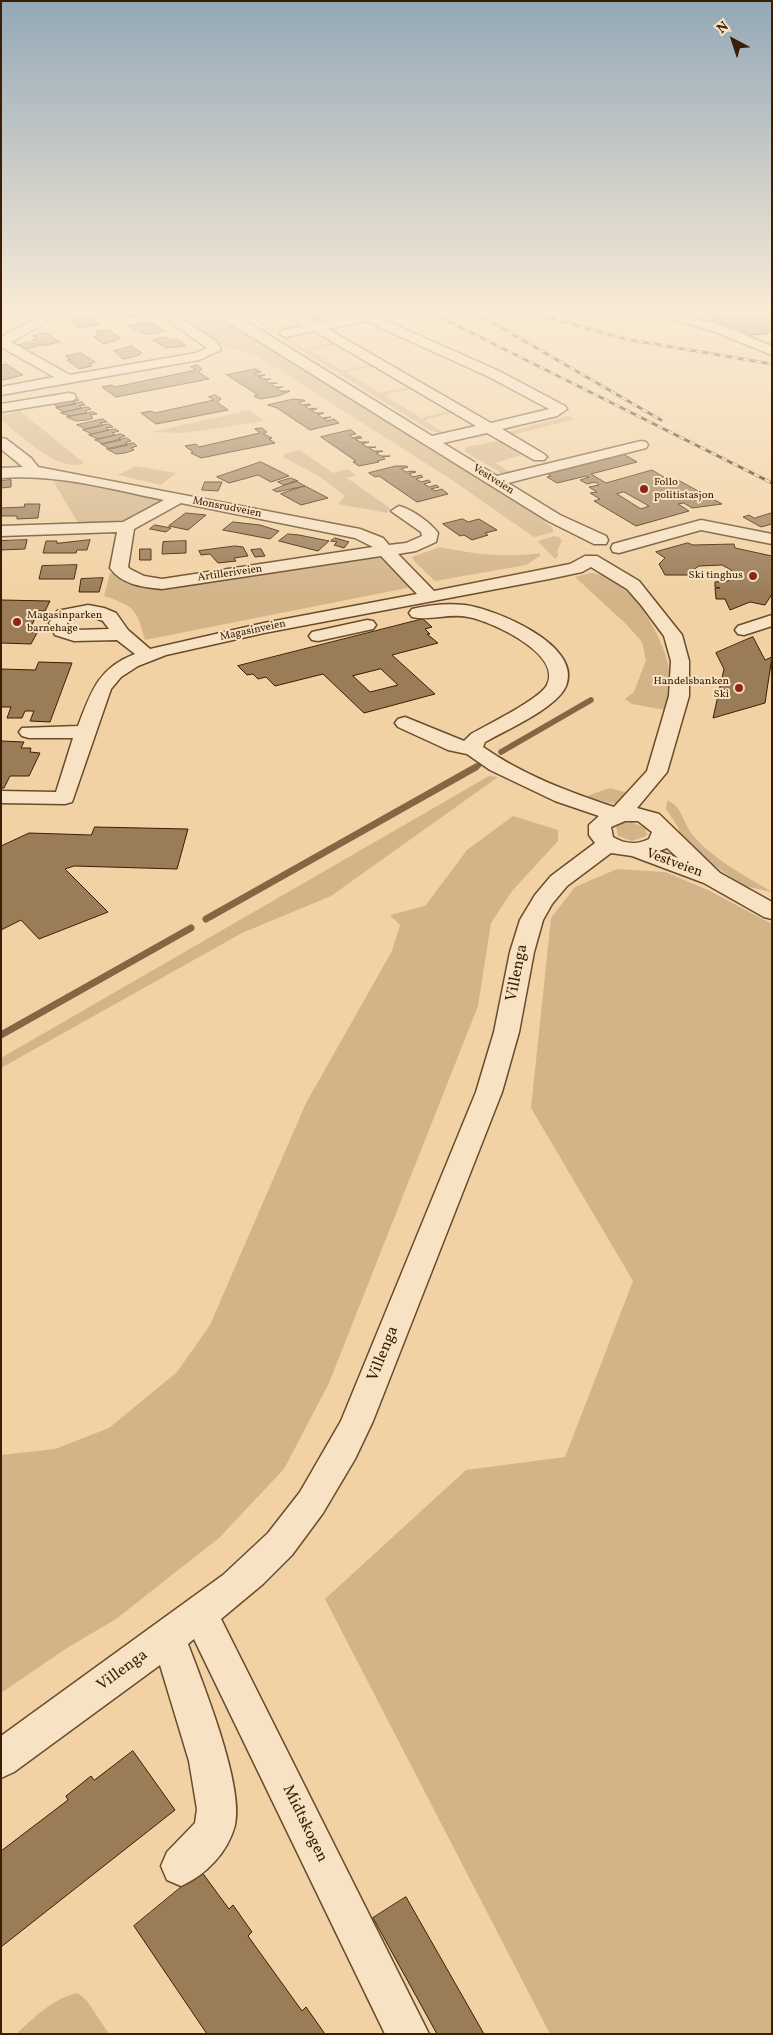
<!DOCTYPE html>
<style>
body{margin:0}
#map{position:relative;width:773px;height:2035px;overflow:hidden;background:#f2d2a4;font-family:Vollkorn,serif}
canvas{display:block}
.frame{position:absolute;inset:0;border:2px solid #3a1f04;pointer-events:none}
.north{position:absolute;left:708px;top:15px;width:50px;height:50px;-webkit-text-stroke:4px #f7e2c4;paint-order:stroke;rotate:320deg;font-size:14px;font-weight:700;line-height:20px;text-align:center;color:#3a1f04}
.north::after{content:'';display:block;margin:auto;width:18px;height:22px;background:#3a1f04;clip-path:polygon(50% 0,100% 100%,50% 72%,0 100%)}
</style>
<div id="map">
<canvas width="773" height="2035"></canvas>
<div class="frame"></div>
<div class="north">N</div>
</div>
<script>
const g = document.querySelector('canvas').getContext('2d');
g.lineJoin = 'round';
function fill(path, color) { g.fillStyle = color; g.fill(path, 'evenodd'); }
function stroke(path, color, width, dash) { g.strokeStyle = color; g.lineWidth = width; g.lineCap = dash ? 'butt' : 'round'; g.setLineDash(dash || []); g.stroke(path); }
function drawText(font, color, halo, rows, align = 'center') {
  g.font = font + ' Vollkorn,serif'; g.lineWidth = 4; g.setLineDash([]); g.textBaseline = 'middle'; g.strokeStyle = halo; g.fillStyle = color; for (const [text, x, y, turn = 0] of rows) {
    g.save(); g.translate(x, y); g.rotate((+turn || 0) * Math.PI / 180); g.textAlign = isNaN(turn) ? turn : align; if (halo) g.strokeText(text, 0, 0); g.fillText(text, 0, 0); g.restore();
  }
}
const green = new Path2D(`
 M170 313H212L519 504 552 527 554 532 535 537 531 535 449 478 257 356C244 349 232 351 220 345 202 338 186 324 170 313Z
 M242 313H248L271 328 297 322 300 324 274 329 306 349 333 343 336 345 310 351 342 370 370 365 372 366 346 372 380 393 408 387 411 389 384 395 421 418 449 411 452 413 424 420 443 432 471 425 467 421 477 427 442 433 431 431Z
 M249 410 264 421 184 433 152 432Z
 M20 411 84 463C59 474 21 435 1 420V416Z
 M568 416 575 419 512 435 508 432Z
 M502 440 525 454 495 463 509 471 523 468 518 474 506 476 464 451 467 447Z
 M300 450 333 473 348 469 356 475 347 478 390 508 387 513 338 504 345 496 319 476 283 457 284 454Z
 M135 466 176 473 161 485 118 475Z
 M50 476 153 497 162 502C131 522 116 524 80 526Z
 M554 536 559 537 562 541 557 551 558 556 555 559 538 541Z
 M440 547C474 554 505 558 540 553V556L526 565 435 581 414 561 412 557Z
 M373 557 386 559 412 587 145 640C137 610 135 606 104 596L110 573C120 573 122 579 131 583 145 588 158 587 172 586Z
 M590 573C629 574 667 640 670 675 671 686 667 699 665 710L632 704 625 699 634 692 646 660 642 642 627 625 575 577Z
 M489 776 498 777 331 896 242 933 1 1068V1058Z
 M610 788 628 793 626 797 616 804 584 797Z
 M667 801C680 803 684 823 691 833 712 859 744 875 772 892L744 886 704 859 680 836 678 827 666 809Z
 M513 816 558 830V841L512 891 491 923 478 1006 329 1383 284 1469 219 1538 116 1619 67 1648 1 1693V1455L55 1449 109 1428 177 1372 210 1325 306 1103 392 951 400 925 390 915 425 906 467 850Z
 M632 822 645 828 647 834 646 836 632 841 618 836 616 827 622 823Z
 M617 869 665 872 708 890 772 924V2034H550L325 1599 466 1470 565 1457 633 1281 531 1108 551 918 575 887Z
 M78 1993 87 2001 109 2034H16C34 2018 53 1998 78 1993Z`);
const streamFar1 = new Path2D(`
 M501 752 591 700
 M474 768 479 765`);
const stream = new Path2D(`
 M206 919 476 767
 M1 1035 191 928`);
const building = new Path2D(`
 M114 313H138L141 316 123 319Z
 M315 313H341L315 319 308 315Z
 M704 313H766L764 315 772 317V332L764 333 768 334 750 335 736 328 710 320 715 316Z
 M87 316 99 324 80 328 72 322 77 321 73 318Z
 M147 322 154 324 165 331 147 335 128 326Z
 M108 330 121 338 104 344 93 337 99 335 96 333 99 332 97 331Z
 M44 333 47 334 60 342 41 346 32 340 37 339 33 336Z
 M167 337 171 340 176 339 186 346 166 348 153 340Z
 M31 342 38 346 26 349 19 345Z
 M132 346 142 353 138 354 140 355 123 359 114 351Z
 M81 353 95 362 89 364 92 366 79 369 67 360 71 359 66 356Z
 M6 364 23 375 3 380 1 378V366Z
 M197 365 202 369 198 372 209 379 116 397 102 387 112 385 115 387 196 370 191 367Z
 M256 369 261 372 254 373 257 375H265L259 377 263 379H271L265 380 269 383H277L271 384 275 387H283L277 388 281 391H290L278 396 260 399 254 396 258 395 227 375Z
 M215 395 221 399 217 402 228 410 156 424 141 413 151 411 155 413 214 400 209 397Z
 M76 398 79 400 73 402 76 404 59 407 50 403Z
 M294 399 303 400 305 401 299 402 303 405 309 404 311 405 305 406 309 409 316 408 317 409 311 410 316 413H324L318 415 322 418 331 417 324 419 327 421 334 419 339 423 310 430 277 408 268 405Z
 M82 402 85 405 79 406 82 408 64 412 56 408Z
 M88 407 91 409 85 411 87 413 70 416 61 413Z
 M93 412 97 414 90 415 93 418 87 420 76 421 67 417Z
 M103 419 107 422 100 423 103 425 86 429 77 425Z
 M109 424 113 427 106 428 109 430 92 434 83 430Z
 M262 428 267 432 263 434 272 438 269 439 275 443 201 458 191 453 193 452 185 446 196 444 199 447 260 433 255 429Z
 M115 429 119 431 112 433 115 435 98 439 89 435Z
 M351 430 356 434 349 435 353 438 360 436 362 438 355 439 360 442H369L362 444 367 447H376L369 448 374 451H383L376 453 381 456H390L383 457 385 459 377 461 379 462 359 466 353 462 356 461 321 437Z
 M121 434 125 436 119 438 121 440 104 444 95 440Z
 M127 438 131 441 125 443 128 445 110 449 101 444Z
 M134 443 137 446 131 448 134 450 125 453 116 454 107 449Z
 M620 452 637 462 591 474 606 483 652 470 669 480 664 481 667 483 678 480 722 504 692 508 684 503 678 504 689 511 636 526 594 501 600 499 590 493 597 492 589 487 599 485 595 482 587 484 580 480 589 477 586 476 557 483 547 477 551 476 545 472ZM624 492 649 506 641 509 617 494Z
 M261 462 289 476 271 482 258 475 229 483 217 477Z
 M396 466H406L408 467 401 469 406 472 414 471 416 472 409 474 413 477 421 475 423 477 416 479 421 482 428 480 431 482 424 484 429 487 436 485 439 487 431 489 435 491 442 489 448 494 417 502 379 476 375 477 369 473Z
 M291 478 298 481 284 485 278 482Z
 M11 480V487L1 488V481Z
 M296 481 305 486 277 492 273 490Z
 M205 482H222L218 491 202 490Z
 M305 486 328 498 301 505 281 494Z
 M25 504H40L38 518 17 519V516H1V508L24 507Z
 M186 513 206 515 188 530 169 526Z
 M772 513V524L761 527 743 517 749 515 754 518Z
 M463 519 468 522 479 519 497 530 485 533 488 535 472 540 464 535 460 536 443 524Z
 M233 522 260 525 279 531 270 539 223 530Z
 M155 525 171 528 166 532 150 529Z
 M288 534 299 535 329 541 318 551 279 541Z
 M335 538 349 542 348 543 344 548 334 545 337 542 331 541Z
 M27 540 25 549 1 550V541Z
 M90 540 87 550H77L76 553H43L46 541H57V543Z
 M186 541V553L162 554 163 542Z
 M688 543 693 545 734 544 735 548 772 556V594L765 605 750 602 730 610 725 599H716L715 588H720L715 587V582L728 581 734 575 731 570 722 565 699 566 693 570 694 575H665L659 564 665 558 656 552Z
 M235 546 243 547 248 556 234 558 236 561 218 563 210 554 201 555 199 551Z
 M140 549H151V560H140Z
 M261 549 265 556 255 557 251 550Z
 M77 565 74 579H39L42 566Z
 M103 578 99 592H79L81 579Z
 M1 600 50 601 45 611H38L29 632 37 633 31 644 1 643Z
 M423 619 432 627 425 629 430 634H427L438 643 392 655 435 694 364 713 323 674 275 686 266 677 258 679 253 674 247 675 238 666ZM381 669 398 685 370 692 353 676Z
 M753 637 765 660 772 657 765 703 713 718 724 669 716 653Z
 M39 662 72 663 50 722 30 721 34 711H25L22 718H7L11 707H1V669L35 670Z
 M1 741 24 742 21 748H31L30 752 40 753 29 776H10L4 788H1Z
 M95 827 188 829 177 869 74 866 65 869 108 912 39 939 21 920 1 930V846L29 833 91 835Z
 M133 1751 175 1810 1 1947V1851L68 1800 66 1796 91 1776 94 1780Z
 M201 1871 229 1909 233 1905 252 1932 248 1936 302 2011 306 2007 325 2034H207L134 1926Z
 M406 1897 484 2034H437L373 1918Z`);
const minor = new Path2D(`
 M46 313H64L11 342 70 375 196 353 207 348 158 313H173L217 342 221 350 199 360 1 395V387L54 377 1 347V337Z
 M211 313H228L259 329 432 436 476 426 314 331 287 337 282 336 280 333 282 330 304 326 286 313H302L318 323 366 313 371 314 499 371 565 406 567 409 557 416 502 429 544 454 547 457 544 460H534L487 433 443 443 497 476 641 441 646 442 648 445 646 448 508 483 560 515 606 536 608 540 606 544H594L548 521 249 335ZM366 321 489 377 549 409 491 423 328 329Z
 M655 313C696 313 734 330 772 346V355L715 332Z
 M69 393 74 394 76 397 74 400 1 412V404Z
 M1 438 6 439 31 458 38 467 360 529 383 538 389 545 406 543 422 536 421 532 391 511 399 506C413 510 430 522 438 533L436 542 416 551 398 554 434 591 570 564 585 556H597L639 581 682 635 689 661V696L667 772 637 808 659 814 720 873 772 902V919L764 917 704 883 632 856 611 853 567 886 552 904 543 920 534 952 519 1032 502 1092 373 1421 355 1459 323 1513 292 1555 263 1584 221 1619 429 2034H385L194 1639 188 1644C203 1684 244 1785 235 1825 228 1852 206 1875 181 1886L167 1880 161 1866 167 1852 195 1823 197 1809 189 1761 160 1665 14 1772 1 1778V1736L223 1575 268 1533 300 1492 341 1421 476 1092 494 1032 510 952 520 920 535 895 551 876 595 843 589 835V825L599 816 555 801 490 770 467 754 448 750 398 727 395 723 398 719 405 717 464 741 471 734C487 725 540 699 547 685 563 654 491 621 468 617 450 613 430 621 412 617L409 613 412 609C429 605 448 603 465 605 495 609 583 645 566 686 557 708 506 730 485 742L483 747C523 775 569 792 614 807L647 771 669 696 671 661 664 636 641 605 627 589 591 567 582 572 549 579 264 633 166 655 138 666 121 677 111 689 72 802 65 804 1 803V791L56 792 73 738H29L22 736 19 732 22 728 78 726C91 692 98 668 135 654L117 640 74 641 55 635 49 623 57 611 88 605 104 608 116 613 128 630 150 649 264 623 417 594 381 556 162 589C143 587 122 585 110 568L117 532 1 536V526L123 522 164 500C110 489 57 474 1 478V468L23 467 1 449ZM181 503 355 538 373 547 162 579 144 576 130 569 128 567 134 529ZM88 615 103 621 109 629 76 630 69 628 67 623 70 619ZM625 821H638L652 832 649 839C637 845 624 844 613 837L611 827ZM667 848 678 858 659 851Z
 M701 520 772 534V544L701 530 619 553 613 552 611 548 613 544Z
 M772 615V626L744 635 738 634 735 630 738 626Z
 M367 620 373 621 376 625 373 629 318 641 312 640 309 636 312 632Z`);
const rail = new Path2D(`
 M432 313 772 483
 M476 313 661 420
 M533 313 625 339 772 364`);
const markers = [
 [644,489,5,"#8f2418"],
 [753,576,5,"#8f2418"],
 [17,622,5,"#8f2418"],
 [739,688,5,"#8f2418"]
];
const farStreetnames = [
 ["Vestveien",493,480,32],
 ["Monsrudveien",227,508,11],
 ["Artilleriveien",230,574,-8],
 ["Magasinveien",253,631,-12]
];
const farPoinames = [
 ["Follo",654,483],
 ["politistasjon",654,496],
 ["Ski tinghus",743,576,"right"],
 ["Magasinparken",27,616],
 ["barnehage",27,629],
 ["Handelsbanken",729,682,"right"],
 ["Ski",729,695,"right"]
];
const streetNames = [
 ["Vestveien",674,864,20]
];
const nearStreetnames = [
 ["Villenga",518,973,-79],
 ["Villenga",384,1354,-68],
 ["Villenga",123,1671,-36],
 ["Midtskogen",304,1824,64]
];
fill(green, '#d3b489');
stroke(streamFar1, '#836644', 5.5);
stroke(stream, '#836644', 7);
fill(building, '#9a7c57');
stroke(building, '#3a1f04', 1);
stroke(minor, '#684c2c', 3);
fill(minor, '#f7e2c4');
stroke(rail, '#3a1f04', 3);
stroke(rail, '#f7e2c4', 2, [6]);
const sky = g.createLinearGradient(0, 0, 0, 598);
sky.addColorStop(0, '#93a8b7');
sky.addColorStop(0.52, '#f9ebd6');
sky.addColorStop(1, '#f9ebd600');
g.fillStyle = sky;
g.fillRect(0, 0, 773, 598);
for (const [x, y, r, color] of markers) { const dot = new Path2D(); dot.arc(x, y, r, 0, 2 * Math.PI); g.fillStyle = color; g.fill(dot); stroke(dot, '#f7e2c4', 2); }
drawText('11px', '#3a1f04', '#f7e2c4', farStreetnames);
drawText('11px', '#3a1f04', '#f7e2c4', farPoinames, 'left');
drawText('14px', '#3a1f04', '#f7e2c4', streetNames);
drawText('16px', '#3a1f04', '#f7e2c4', nearStreetnames);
</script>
